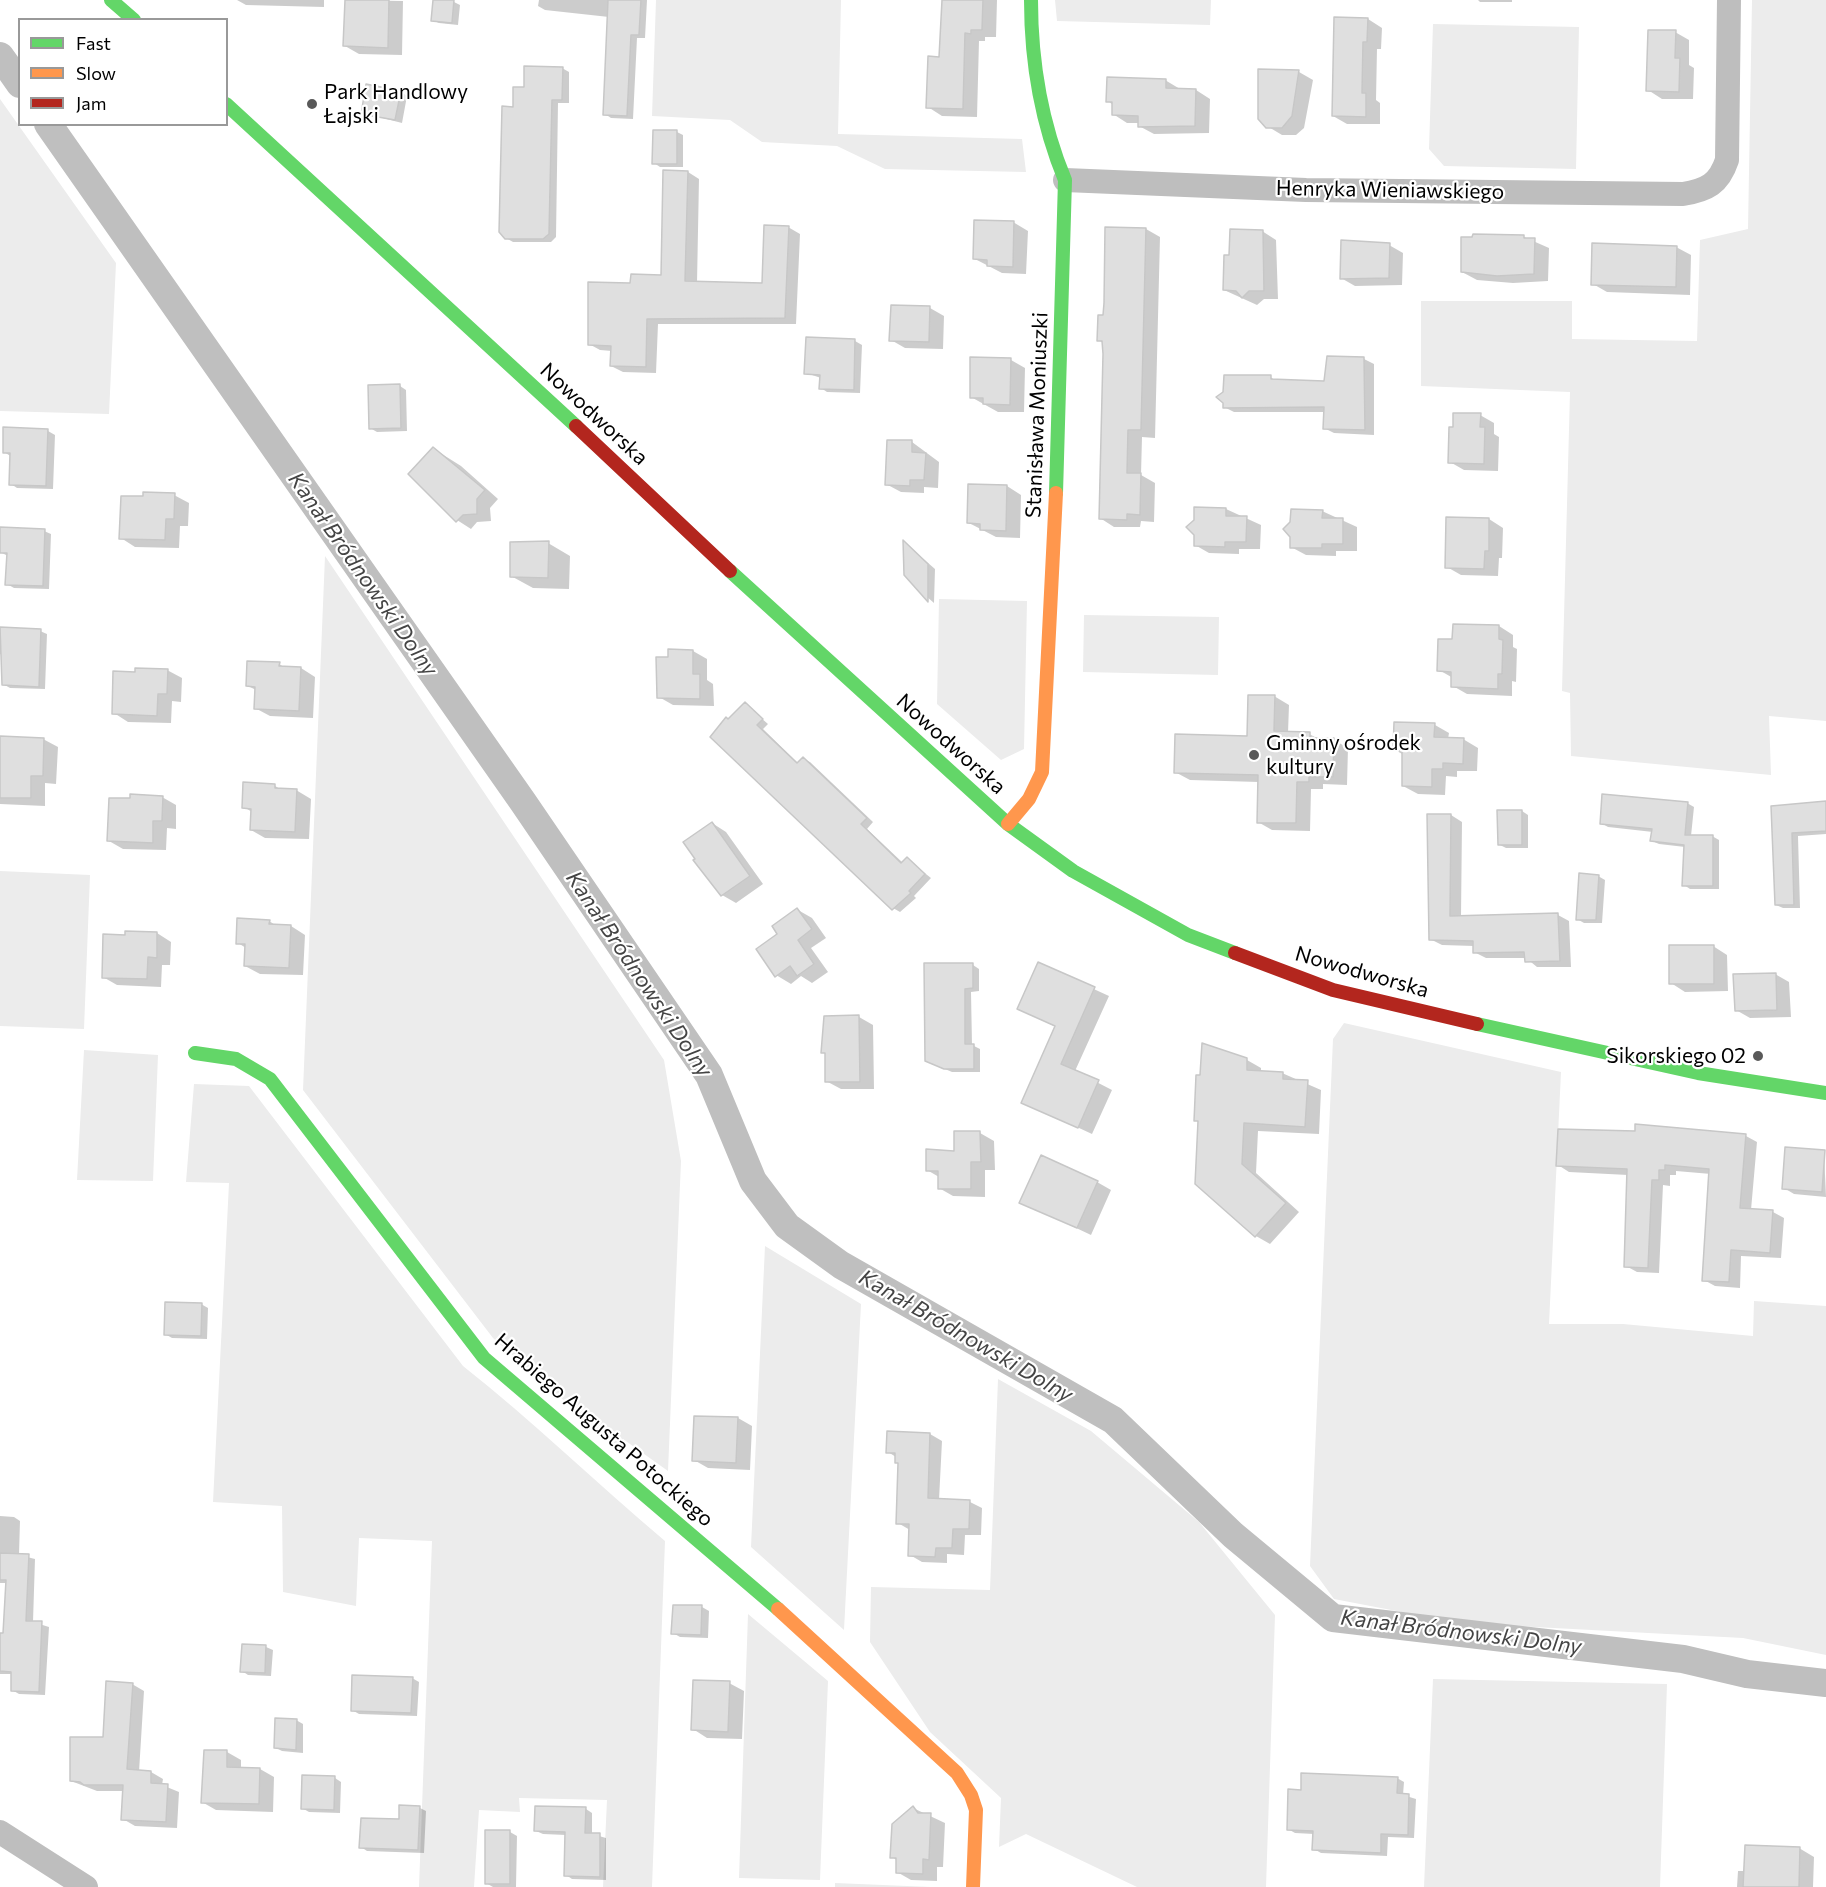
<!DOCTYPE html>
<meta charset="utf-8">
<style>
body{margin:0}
#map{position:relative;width:1826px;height:1887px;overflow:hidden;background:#fff;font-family:Commissioner,sans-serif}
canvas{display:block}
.legend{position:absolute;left:18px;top:18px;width:210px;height:108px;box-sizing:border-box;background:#fff;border:2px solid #999;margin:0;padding:8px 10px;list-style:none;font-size:18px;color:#000}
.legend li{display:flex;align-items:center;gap:12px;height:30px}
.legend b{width:30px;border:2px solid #999}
</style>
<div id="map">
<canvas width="1826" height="1887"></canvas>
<ul class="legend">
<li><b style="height:8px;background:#63d668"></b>Fast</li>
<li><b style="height:8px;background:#ff974d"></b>Slow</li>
<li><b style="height:8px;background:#b3261e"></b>Jam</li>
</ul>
</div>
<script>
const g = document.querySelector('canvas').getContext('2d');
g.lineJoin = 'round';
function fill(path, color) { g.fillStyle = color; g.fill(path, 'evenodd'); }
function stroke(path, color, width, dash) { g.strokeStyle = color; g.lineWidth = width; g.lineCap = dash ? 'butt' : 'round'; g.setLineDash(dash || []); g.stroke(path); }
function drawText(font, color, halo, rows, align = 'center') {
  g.font = font + ' Commissioner,sans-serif'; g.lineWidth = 4.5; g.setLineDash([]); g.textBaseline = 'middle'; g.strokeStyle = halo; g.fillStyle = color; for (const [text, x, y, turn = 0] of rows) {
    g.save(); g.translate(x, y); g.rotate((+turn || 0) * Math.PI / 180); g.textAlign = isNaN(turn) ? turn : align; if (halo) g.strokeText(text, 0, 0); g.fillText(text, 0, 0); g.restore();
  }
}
const green = new Path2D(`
 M656 0H841L838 134 1022 139 1026 172 885 169 837 146 762 142 730 120 652 116Z
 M1055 0H1211L1210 25 1057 21Z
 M1752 0H1826V721L1769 716 1771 775 1571 756 1570 693 1562 691 1570 392 1421 386V301H1572V339L1697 341 1700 240 1748 229Z
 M1433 24 1579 27 1576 169 1444 166 1429 149Z
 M0 99 116 263 109 414 0 411Z
 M325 556 664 1060 681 1161 668 1471 623 1439 620 1450 493 1338 303 1090Z
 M939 599 1027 601 1024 749 1001 760 937 704Z
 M1084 615 1219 617 1218 675 1083 672Z
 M0 871 90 875 84 1029 0 1026Z
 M1344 1023 1561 1072 1549 1324H1623L1753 1336 1754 1301 1826 1306V1655L1743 1638 1459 1623 1334 1599 1310 1566 1333 1039Z
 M84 1050 158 1055 153 1181 77 1180Z
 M194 1084 249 1086 463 1366C533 1421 597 1484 665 1541L652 1887H603L607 1800 519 1798 520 1812 479 1810 474 1887H419L432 1541 359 1538 356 1606 283 1592 282 1506 213 1502 229 1183 186 1182Z
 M765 1246 861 1304 844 1630 751 1547Z
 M998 1379 1091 1431 1199 1522 1275 1615 1266 1887H1137L1026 1834 999 1847 1001 1798 930 1732 870 1642 871 1587 990 1590Z
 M748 1614 828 1681 820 1880 739 1878Z
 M1433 1679 1667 1684 1660 1887H1424Z
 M835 1883 931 1887H835Z`);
const shadow = new Path2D(`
 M237 0H324V7L246 5Z
 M346 0 403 1 402 55 359 54 345 46Z
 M434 0 454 2 460 5 458 25 439 23 432 20Z
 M539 0H647L645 38H637L633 119 611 118 605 114 609 17 545 10 538 6Z
 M943 0H997L996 37H985V41H979L977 117 942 116 928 107 941 58Z
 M1478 0H1512V2H1480Z
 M1368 19 1382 28 1381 49H1377L1376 100 1380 103V124H1347L1333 116Z
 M1675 32 1689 40V65L1694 68 1693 99H1662L1648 90Z
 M562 68 569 72V103H558L556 237 551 242H513L506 238 515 108 525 88Z
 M1259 71 1299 72 1313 80 1304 128 1296 135H1282L1267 126Z
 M1165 80 1180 89 1196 90 1210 99 1209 133 1154 134 1139 126V123H1127L1113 114V105L1108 101Z
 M401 92 407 96 402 123 363 113Z
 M677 132 683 135V167H660L654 163Z
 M688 172 699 179 697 283 763 284 788 227 800 234 796 324H658L656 373 623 372 611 366 612 351 600 350 589 344 632 284 662 276Z
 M1013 222 1028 231 1026 274 1002 273 975 259Z
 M1146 229 1160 237 1155 438 1142 437 1141 475 1155 483 1154 522 1141 521 1140 527H1114L1100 518 1104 343 1098 340Z
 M1262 231 1276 240 1278 299H1264L1257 305 1224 290 1231 256Z
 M1524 237 1549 248 1548 281 1513 283 1477 280 1462 272Z
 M1389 245 1403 253 1402 285 1355 286 1341 278Z
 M1676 247 1691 255 1690 295 1607 292 1593 284Z
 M930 308 944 316 943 349 905 348 891 340Z
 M807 339 855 341 862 345 860 393 827 392 821 388V378L806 373Z
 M1364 359 1374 364V435L1334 433 1324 428 1325 412H1234L1224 407 1270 377 1277 381 1326 382Z
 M1011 360 1025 368 1024 412H998L971 397Z
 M400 386 406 390 407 431 377 432 370 428Z
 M1480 415 1494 423V434L1499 437 1498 471 1464 470 1450 462Z
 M5 429 48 431 55 435 53 489 17 488 11 484 12 457 4 452Z
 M912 442 939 462 938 488 924 487V493L901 492 886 484Z
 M434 449 461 466 498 499 490 508 491 521 477 522 471 529 457 520Z
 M969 486H1007L1021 495 1020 538 996 537 969 523Z
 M174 495 189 503 188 526H180L179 548 135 547 121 538 144 498Z
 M1226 509 1261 525 1260 549H1239V554L1209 553 1195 545Z
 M1322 511 1357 527V551H1336V556L1306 555 1291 547Z
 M1489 519 1503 528 1502 558H1499L1498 576 1461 575 1447 567Z
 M44 531 51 534 49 589 14 588 7 584 8 556 0 552Z
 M548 543 570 556 569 589 533 588 511 576Z
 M905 543 935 569 934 603 910 582 905 569Z
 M1454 625 1499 626 1513 635V647L1517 649 1516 682 1512 681V696L1467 694 1453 686V678L1439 670 1454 641Z
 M0 629 40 631 47 634 45 689 10 688 3 684 4 656 0 654Z
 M693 651 707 659V680L713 684 714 706 673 705 659 697 669 659Z
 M279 664 286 668H301L315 677 313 718 270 716 255 708 256 690 248 686Z
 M167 670 182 678 181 702 172 701 171 723 128 722 114 713 137 673Z
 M1274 696 1289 705 1288 733 1309 734 1319 739 1334 740 1348 748 1347 785 1323 784V789H1311L1310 831 1272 830 1258 822 1259 782 1190 780 1175 772 1248 737Z
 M745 704 768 724 763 729 799 764 803 759 810 762 873 822 867 829 903 863 907 859 931 878 914 896 916 898 900 912 893 908 729 720Z
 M1435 725 1449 733 1448 739H1463L1478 748 1477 771H1457V777L1446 776 1445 795 1418 794 1403 786 1404 755 1395 750Z
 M0 738 43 739 58 747 56 784 45 783V806L0 804Z
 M275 786 282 790H296L311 799 309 839 265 838 251 830 252 812 244 807Z
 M162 797 176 805V829L167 828 166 850 123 849 109 841 132 800Z
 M1687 803 1694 807 1691 836H1712L1719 840V889H1690L1684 885 1685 847 1659 844 1652 841 1653 832 1608 827 1601 823Z
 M1826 803V834L1798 836 1800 908H1783L1776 905 1772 807Z
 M1522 811 1528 815V848H1506L1500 845Z
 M1451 815 1462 822 1461 917 1558 915 1569 921 1571 967H1537L1526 958H1486L1474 952V946L1442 945 1430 939Z
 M712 823 726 832 763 884 736 903 722 895Z
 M1598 876 1605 880 1602 923H1584L1577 919Z
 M798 910 812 918 826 938 811 948 828 972 812 983 801 976 791 984 776 975 780 934Z
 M269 921 277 926H291L305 935 303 975 260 974 245 966 246 948 238 943Z
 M157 933 171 942 170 965H162L161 987 117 985 103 977 126 936Z
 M1713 946 1727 955 1728 991 1685 992 1671 983Z
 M1039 964 1109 996 1075 1071 1112 1090 1092 1134 1023 1102 1056 1027 1019 1008Z
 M973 965 979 969V991L971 992 972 1045 980 1049V1072H952L933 1064Z
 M1775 974 1789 982 1791 1017 1750 1018 1736 1010Z
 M859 1017 873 1025 874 1089H841L826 1081V1054Z
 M1247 1060 1261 1068V1072L1282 1073 1321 1090 1319 1134 1258 1131 1256 1173 1299 1212 1270 1244 1256 1236 1199 1122 1195 1120Z
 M1636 1126 1746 1136 1757 1142 1751 1210 1773 1212 1784 1218 1781 1258 1741 1256 1740 1288 1715 1286 1704 1280 1711 1174 1676 1171V1175H1670V1186L1663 1185 1659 1273 1637 1272 1626 1266 1628 1175 1569 1172 1558 1165 1636 1132Z
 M956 1133H980L994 1141 995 1170H985V1197L953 1196 939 1188V1177L927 1170 956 1152Z
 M1824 1152 1826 1197 1794 1194 1784 1188Z
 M1097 1182 1111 1190 1091 1235 1021 1202Z
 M201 1304 208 1308 207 1339 172 1338 165 1334Z
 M738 1418 752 1426 750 1470 708 1468 694 1460Z
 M930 1434 942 1441 939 1500 970 1502 982 1508 981 1535H965L964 1555 947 1554V1563L922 1562 910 1555V1530L898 1523 900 1464 896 1457 888 1452Z
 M0 1516 14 1517 20 1521 19 1555 35 1559 33 1622 49 1627 45 1695 19 1694 12 1690 13 1674H0V1634H5L7 1583H0Z
 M674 1607H702L709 1611 708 1638 680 1637 673 1633Z
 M243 1646 266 1647 273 1650 271 1676 248 1675 242 1671Z
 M412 1678 419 1682 417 1716 359 1714 352 1710Z
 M729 1683 744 1691 742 1739 707 1738 693 1729Z
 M132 1684 144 1691 139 1772H151L163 1779 162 1785 179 1792 177 1828 135 1826 123 1819 124 1791H97L71 1781 105 1739Z
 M296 1720 303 1724V1753L282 1751 276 1748Z
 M227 1752 241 1760V1769H260L274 1777 273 1812 216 1810 202 1802Z
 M335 1778 341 1782 340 1813 309 1812 302 1808Z
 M1397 1778 1404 1782 1403 1795 1416 1799 1414 1838 1388 1837 1387 1856 1321 1853 1314 1849V1834L1295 1833 1288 1829 1302 1791Z
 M420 1808 426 1811 424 1853 367 1851 361 1847Z
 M913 1808 945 1823 943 1867H937V1881L911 1880 897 1872 898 1861 892 1857Z
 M586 1809 592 1813V1834L606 1838V1880L572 1879 566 1875V1835L543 1834 536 1831Z
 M510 1832 517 1836 516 1887H493L486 1883Z
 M1799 1848 1814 1857 1813 1887H1737L1738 1871H1745Z`);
const canal = new Path2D(`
 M0 56 20 84
 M48 124 523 802 709 1075 753 1181 787 1226 841 1265 1113 1420 1233 1535 1333 1618 1683 1659 1747 1674 1826 1683`);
const building = new Path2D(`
 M345 0H389L388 48 343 46Z
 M433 0H454L452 23 431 21Z
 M608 0H641L639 35H631L627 116 603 115Z
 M942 0H983L982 30H971V34L965 33 963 109 926 108 928 56 939 57Z
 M1334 17 1368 18 1367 42H1363L1362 93H1366V117L1332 116Z
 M1648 30H1676L1675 58H1680L1679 92 1646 91Z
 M524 66 563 67 562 100H552L549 234 543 239H505L499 232 502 106 513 107V87H524Z
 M1258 69 1299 70 1292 116 1282 128H1266L1258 119Z
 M1107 77 1166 79V88L1196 89 1195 126 1138 127V116L1112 115V102H1106Z
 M366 84 401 91 395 120 361 114Z
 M653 130H677V164H652Z
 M663 170 688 171 685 281 762 283 764 225 789 226 785 318 647 319 646 367 610 366 611 346 588 345V282L630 283 631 274 661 275Z
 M974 220 1014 221 1013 267 987 266V260L973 259Z
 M1105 227 1146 228 1141 430H1128L1127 473H1141L1140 515 1127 514V520L1099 519 1103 354 1102 341H1097L1098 315H1103L1104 303Z
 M1230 229 1263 230 1264 291H1249L1242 298 1236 291 1223 290 1224 255H1229Z
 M1473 234 1524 235V238H1535L1534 274 1497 276 1461 272V237H1472Z
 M1341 240 1390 243 1389 278 1340 279Z
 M1592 243 1677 246 1676 287 1591 285Z
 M891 305 930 306 929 342 889 341Z
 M806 337 855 339 854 390 819 389 820 375 804 374Z
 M1327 356 1364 357 1365 430 1323 429 1324 407 1223 408V403L1216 397 1223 392 1224 375H1271V379L1324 381Z
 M970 357 1011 358 1010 405 983 404V398H970Z
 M400 384 401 428 369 429 368 385Z
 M1453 413H1481L1480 427H1485L1484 464 1448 463 1449 427H1453Z
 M3 427 48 429 46 486 9 485 10 453H3Z
 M887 440H912V452L926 453 924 480H910V486L885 485Z
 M433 447 485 490 477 499V514L463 515 456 522 408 474Z
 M968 484 1007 485 1006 531 980 530V524L967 523Z
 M143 492 175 493 174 519H166L165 540 119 539 121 496H143Z
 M1194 507 1226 508V516H1247L1246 542H1225V547L1194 546V535L1186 527 1194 520Z
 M1291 509 1323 510 1322 518H1343V544H1322V548H1290V537L1283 529 1290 522Z
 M1446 517 1489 518V551H1485L1484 569 1445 568Z
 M0 527 45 529 43 586 5 585 7 553H0Z
 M903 540 928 564V602L904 575Z
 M549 541 548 578 510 577V542Z
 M1453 624 1499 625V639L1503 640 1502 674H1498V689L1451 687V672L1437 671 1438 639H1452Z
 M0 627 41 629 39 687 2 685Z
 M668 649 693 650V674H700V699L657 698 656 657H668Z
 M247 661 280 662 279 666 301 667 299 711 254 709 255 687 246 686Z
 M135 668 168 669 167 694H158L157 716 112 714 113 671 135 672Z
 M1248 695H1275L1274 731 1310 732V738H1334L1333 777H1309V782H1297L1296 823H1257L1258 775 1174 773 1175 734 1247 736Z
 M745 702 763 719 757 725 797 763 803 757 867 818 861 824 901 863 907 857 925 874 909 891 911 893 892 910 710 737 726 717 728 719Z
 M1394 722 1435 723 1434 737 1464 738 1463 764 1443 763V769H1432V787L1402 786V750H1393Z
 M0 736 44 738 43 776H31V798H0Z
 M243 782 275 784V788L297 789 295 832 250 830 251 809 242 808Z
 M130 794 163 796 162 821H153V843L107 841 109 798H130Z
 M1602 794 1688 802 1685 835H1713V886H1682L1684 845 1650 841 1652 829 1600 824Z
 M1826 801V831L1792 833 1794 905H1775L1771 806Z
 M1497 810H1522V845H1498Z
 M1427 814H1451L1450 916 1558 913 1560 961 1525 962 1524 952 1473 953V941L1429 940Z
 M712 822 750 876 721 896 693 860 695 859 683 842Z
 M1579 873 1599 875 1596 920H1576Z
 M797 908 812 929 798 940 814 964 797 976 790 966 775 977 756 949 777 934 772 926Z
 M237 918 270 920 269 924 291 925 289 968 244 966 245 944H236Z
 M125 931 157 932V958L148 957 147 979 102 978 103 934 125 935Z
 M1669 945H1714V984H1669Z
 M1038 962 1095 987 1061 1064 1099 1080 1078 1128 1021 1103 1055 1026 1017 1009Z
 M924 963H973V988L965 989V1044H974V1069H944L925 1061Z
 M1776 973 1777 1010 1735 1011 1733 974Z
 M859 1015 860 1082H825V1053H821L824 1016Z
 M1202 1043 1247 1058V1070L1283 1072V1079L1308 1080 1305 1127 1244 1123 1242 1164 1286 1203 1255 1237 1195 1184 1198 1121H1194L1196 1075H1200Z
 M1635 1124 1746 1134 1740 1208 1773 1210 1770 1253 1731 1250 1729 1282 1702 1281 1709 1169 1665 1165V1170H1659V1180H1652L1648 1268 1624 1267 1627 1169 1556 1166 1558 1129 1635 1131Z
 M954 1131H980L981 1162H971V1189H938V1171H926V1149L954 1151Z
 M1785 1147 1825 1150 1822 1192 1782 1189Z
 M1041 1155 1098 1181 1077 1228 1019 1203Z
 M165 1302 202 1303 201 1336 164 1335Z
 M694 1416 738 1417 736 1463 692 1461Z
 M887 1431 930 1433 928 1498 970 1500 969 1529H953L952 1548H936L935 1557 908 1556 909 1524H896L898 1463H895V1453H886Z
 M0 1553 29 1554 26 1621H42L39 1692 11 1691V1672L0 1671V1633H3L6 1580H0Z
 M673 1605H702L701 1635 671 1634Z
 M242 1644 266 1645 265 1673 240 1672Z
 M352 1675 413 1677 411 1713 351 1711Z
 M693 1680 730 1681 728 1732 691 1730Z
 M106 1681 133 1683 127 1769 151 1771V1783L168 1784 166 1822 121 1820 123 1785H84L80 1782 70 1781V1737H103Z
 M275 1718 297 1719 296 1750 274 1748Z
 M204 1750H227V1767L260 1768 259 1804 201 1803Z
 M1301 1773 1398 1777 1397 1793 1409 1794 1408 1835 1381 1834V1853L1312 1850 1313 1831 1287 1830 1288 1789 1301 1790Z
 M302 1775 335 1776 334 1810 301 1809Z
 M399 1805 420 1806 418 1850 359 1848 361 1818 399 1819Z
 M535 1806 586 1807 585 1833H600V1877L564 1876 565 1832 534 1831Z
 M913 1806 918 1813H931L929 1860 923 1859V1874L896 1873V1858H890L892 1824Z
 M485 1830H510V1884H485Z
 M1745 1845 1800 1847 1799 1887H1743Z`);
const street = new Path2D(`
 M1065 180 1306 190 1683 194C1707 190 1719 184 1727 160L1729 0
 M0 1832 86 1887`);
const fast = new Path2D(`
 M111 0 134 20
 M1031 0C1031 63 1041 122 1065 180L1056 493
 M226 104 576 426
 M730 571 1008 824 1073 871 1188 935 1235 953
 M1477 1024 1698 1073 1826 1093
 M195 1053 236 1059 270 1079 484 1358 778 1609`);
const slow = new Path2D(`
 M1008 824 1029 799 1042 772 1056 493
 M778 1609 957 1773 971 1795 976 1810 973 1887`);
const jam = new Path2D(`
 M576 426 730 571
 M1235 953 1333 990 1477 1024`);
const markers = [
 [312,104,6,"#595959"],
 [1254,755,6,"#595959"],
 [1758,1056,6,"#595959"]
];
const poiNames = [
 ["Park Handlowy",324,92],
 ["Łajski",324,116],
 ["Gminny ośrodek",1266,743],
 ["kultury",1266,767],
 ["Sikorskiego 02",1746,1056,"right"]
];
const streetNames = [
 ["Henryka Wieniawskiego",1390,190,1],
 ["Nowodworska",594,414,43],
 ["Stanisława Moniuszki",1037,415,-88],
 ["Nowodworska",951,744,42],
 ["Nowodworska",1362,972,16],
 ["Hrabiego Augusta Potockiego",604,1430,41]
];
const waterNames = [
 ["Kanał Bródnowski Dolny",363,574,55],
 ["Kanał Bródnowski Dolny",639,974,56],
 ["Kanał Bródnowski Dolny",966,1336,30],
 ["Kanał Bródnowski Dolny",1461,1632,7]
];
fill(green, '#ececec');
fill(shadow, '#0003');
stroke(canal, '#bfbfbf', 28);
fill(building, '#dfdfdf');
stroke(building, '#c7c7c7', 1.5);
stroke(street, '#bebebe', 24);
stroke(fast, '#63d668', 14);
stroke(slow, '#ff974d', 14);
stroke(jam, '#b3261e', 14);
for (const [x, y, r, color] of markers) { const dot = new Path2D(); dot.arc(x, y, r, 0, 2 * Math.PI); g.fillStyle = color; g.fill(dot); stroke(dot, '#fff', 2); }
drawText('21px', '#000', '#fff', poiNames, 'left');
drawText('21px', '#000', '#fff', streetNames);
drawText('italic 22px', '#444', '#fff', waterNames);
</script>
